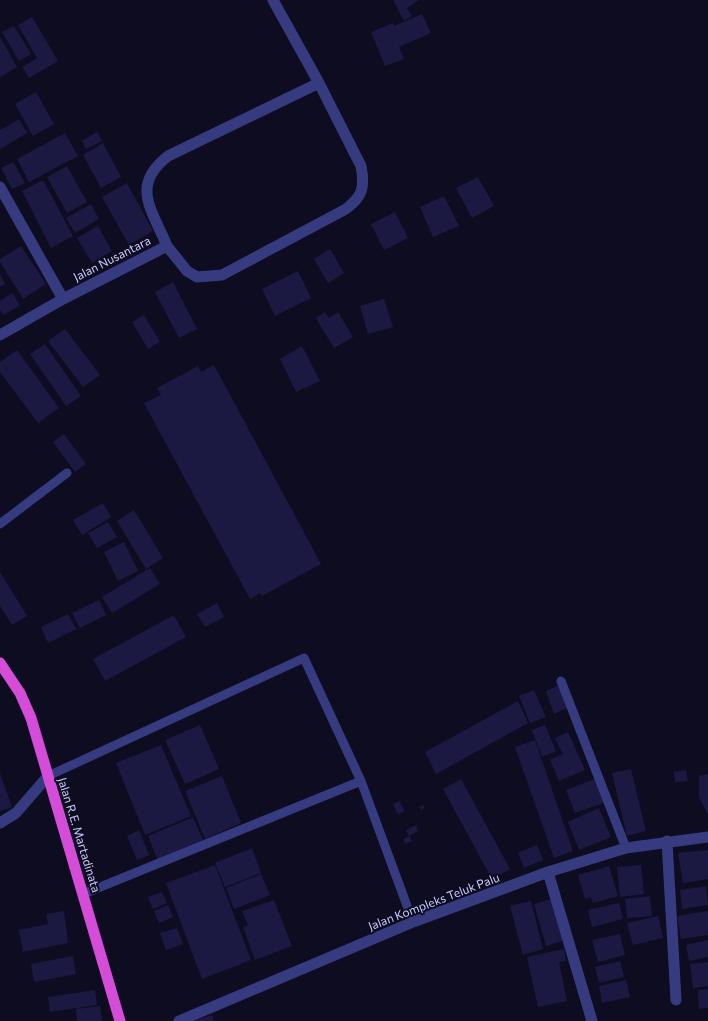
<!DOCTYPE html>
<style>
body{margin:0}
canvas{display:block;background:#0d0c20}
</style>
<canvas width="708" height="1021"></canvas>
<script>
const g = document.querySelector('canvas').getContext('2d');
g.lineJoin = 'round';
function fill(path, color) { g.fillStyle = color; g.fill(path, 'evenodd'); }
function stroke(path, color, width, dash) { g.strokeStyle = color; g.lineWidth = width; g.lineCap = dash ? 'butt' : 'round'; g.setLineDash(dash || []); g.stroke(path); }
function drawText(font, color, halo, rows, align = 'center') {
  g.font = font + ' Commissioner,sans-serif'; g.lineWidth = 4; g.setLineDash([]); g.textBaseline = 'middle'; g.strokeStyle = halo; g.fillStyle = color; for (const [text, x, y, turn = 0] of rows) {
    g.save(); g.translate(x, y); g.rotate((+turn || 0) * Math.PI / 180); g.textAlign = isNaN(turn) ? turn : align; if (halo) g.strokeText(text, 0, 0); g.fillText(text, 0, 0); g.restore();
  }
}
const building = new Path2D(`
 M393 0H419L407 8 412 16 404 21Z
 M422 14 431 33 399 47 404 59 385 66 371 32 393 23 394 26Z
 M32 17 58 61 29 78 22 67 37 58 18 25Z
 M14 26 31 54 19 61 2 32Z
 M0 37 17 67 0 77Z
 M36 92 54 124 33 136 15 104Z
 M19 119 27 133 0 149V130Z
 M97 132 102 141 86 149 82 141Z
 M65 133 78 156 29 182 17 159Z
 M103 143 121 177 101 188 83 155Z
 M13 162 25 183 12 189 1 168Z
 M67 166 87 202 67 213 47 177Z
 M478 177 494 206 472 218 456 188Z
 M43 180 73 236 51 248 22 191Z
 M127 183 153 231 129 245 102 197Z
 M444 196 459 226 433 237 420 207Z
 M91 204 99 219 75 233 66 218Z
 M395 212 408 238 384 250 371 224Z
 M98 226 112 251 92 263 77 238Z
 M21 246 46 284 23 299 0 262V259Z
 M330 249 344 273 328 283 314 259Z
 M298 271 311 298 275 316 262 289Z
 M0 274 5 284 0 287Z
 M173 282 197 329 179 338 155 292Z
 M12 293 20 305 4 315 0 310V301Z
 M384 299 393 327 368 334 360 306Z
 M325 312 329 318 338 312 353 337 334 348 316 318Z
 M144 315 160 342 148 349 132 322Z
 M65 329 100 375 83 387 48 341Z
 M45 344 81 396 66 406 30 354Z
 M302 346 320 381 296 392 280 359Z
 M17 350 59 408 38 423 0 372V362Z
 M214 365 321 564 262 596 260 593 250 599 144 403 161 395 157 388 198 366 201 372Z
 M64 434 86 464 75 472 53 442Z
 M103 503 111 517 82 535 73 520Z
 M134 510 163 558 146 569 117 521Z
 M108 522 117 537 97 548 88 533Z
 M124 542 138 571 118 581 104 552Z
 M150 568 160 584 112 613 102 597Z
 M0 572 27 616 12 625 0 606Z
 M99 600 106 615 80 628 72 613Z
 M217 603 224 617 205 627 197 614Z
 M68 614 76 629 48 643 41 627Z
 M174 615 186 637 105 681 93 659Z
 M559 685 567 708 554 714 546 691Z
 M534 690 546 717 530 723 519 696Z
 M518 701 528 723 436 774 425 752Z
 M200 725 219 769 185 784 165 740Z
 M545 725 556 751 542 757 532 730Z
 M568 732 585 770 559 781 550 760 563 754 555 738Z
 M535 740 573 851 554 858 515 747Z
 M161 745 191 816 145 835 116 763Z
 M631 769 646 831 627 836 612 773Z
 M686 770 688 781 675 782 674 772Z
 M0 773 12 807 0 811Z
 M708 774V814L699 798V776Z
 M222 776 241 823 205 839 185 791Z
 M597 778 606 802 575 813 566 790Z
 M461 779 510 869 492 879 443 789Z
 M399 801 405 811 398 814 393 804Z
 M423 805 425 808 421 810 419 807Z
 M599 808 611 837 579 850 568 822Z
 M193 817 204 842 158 861 148 836Z
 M416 825 418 831 409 836 406 830Z
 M139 830 149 855 137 860 127 836Z
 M410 836 412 841 405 844 403 839Z
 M537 845 543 860 524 868 518 853Z
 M252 848 261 873 225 887 215 863Z
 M708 850V879L683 883 678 853Z
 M215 865 251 960 202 979 166 883Z
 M641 865 644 894 620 897 617 867Z
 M609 866 618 896 593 903 591 897 585 899 578 875Z
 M261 874 270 895 234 909 226 888Z
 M706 886 708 905 682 909 680 890Z
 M162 892 167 903 153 909 148 897Z
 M650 896 652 916 627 918 625 899Z
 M552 899 565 940 546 946 534 904Z
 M274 900 292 946 255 960 243 927 248 925 242 911Z
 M531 901 543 949 523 955 510 906Z
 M619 903 623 919 592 927 588 910Z
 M168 905 173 917 159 923 154 911Z
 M64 911 68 943 23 952 19 930 48 924 46 914Z
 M708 911V935L681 939 677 916Z
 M658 916 663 938 633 945 627 923Z
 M177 928 183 944 166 950 160 933Z
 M620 934 625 955 598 962 592 940Z
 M708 940V957L689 961 686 945Z
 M564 949 566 961 559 962 567 1001 538 1007 527 957Z
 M73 956 76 974 34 982 31 964Z
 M620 961 624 977 599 983 595 967Z
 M708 962V986L693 988 690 964Z
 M626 980 630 997 602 1003 599 986Z
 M708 989V1008L699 1009 698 990Z
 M95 990 97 1005 50 1012 48 997Z
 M100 1006 102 1021H77L76 1009Z
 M212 1015 214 1021H194Z`);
const service = new Path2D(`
 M0 524 67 473
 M561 681 626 848
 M48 776 304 658 361 781 413 922
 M83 894 361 781`);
const minor = new Path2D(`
 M0 187 63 299
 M167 246 187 271 197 277 222 275 346 209C363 196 365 187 361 166L319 83 273 0
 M0 335 63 299 167 246C152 209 130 186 168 156L319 83
 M0 823 16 813 48 776
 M667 841 676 1000
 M548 872 592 1021
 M179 1021 413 922 548 872 626 848 708 837`);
const trunk = new Path2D(`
 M0 663 20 693 31 718 120 1021`);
const streetNames = [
 ["Jalan Nusantara",112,259,-27],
 ["Jalan R.E. Martadinata",79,835,73],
 ["Jalan Kompleks Teluk Palu",434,902,-21]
];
fill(building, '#1b1841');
stroke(service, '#363b80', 9);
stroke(minor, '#363b80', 11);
stroke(trunk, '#d54cd9', 11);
drawText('12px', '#cbcbff', '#0d0c20', streetNames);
</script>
